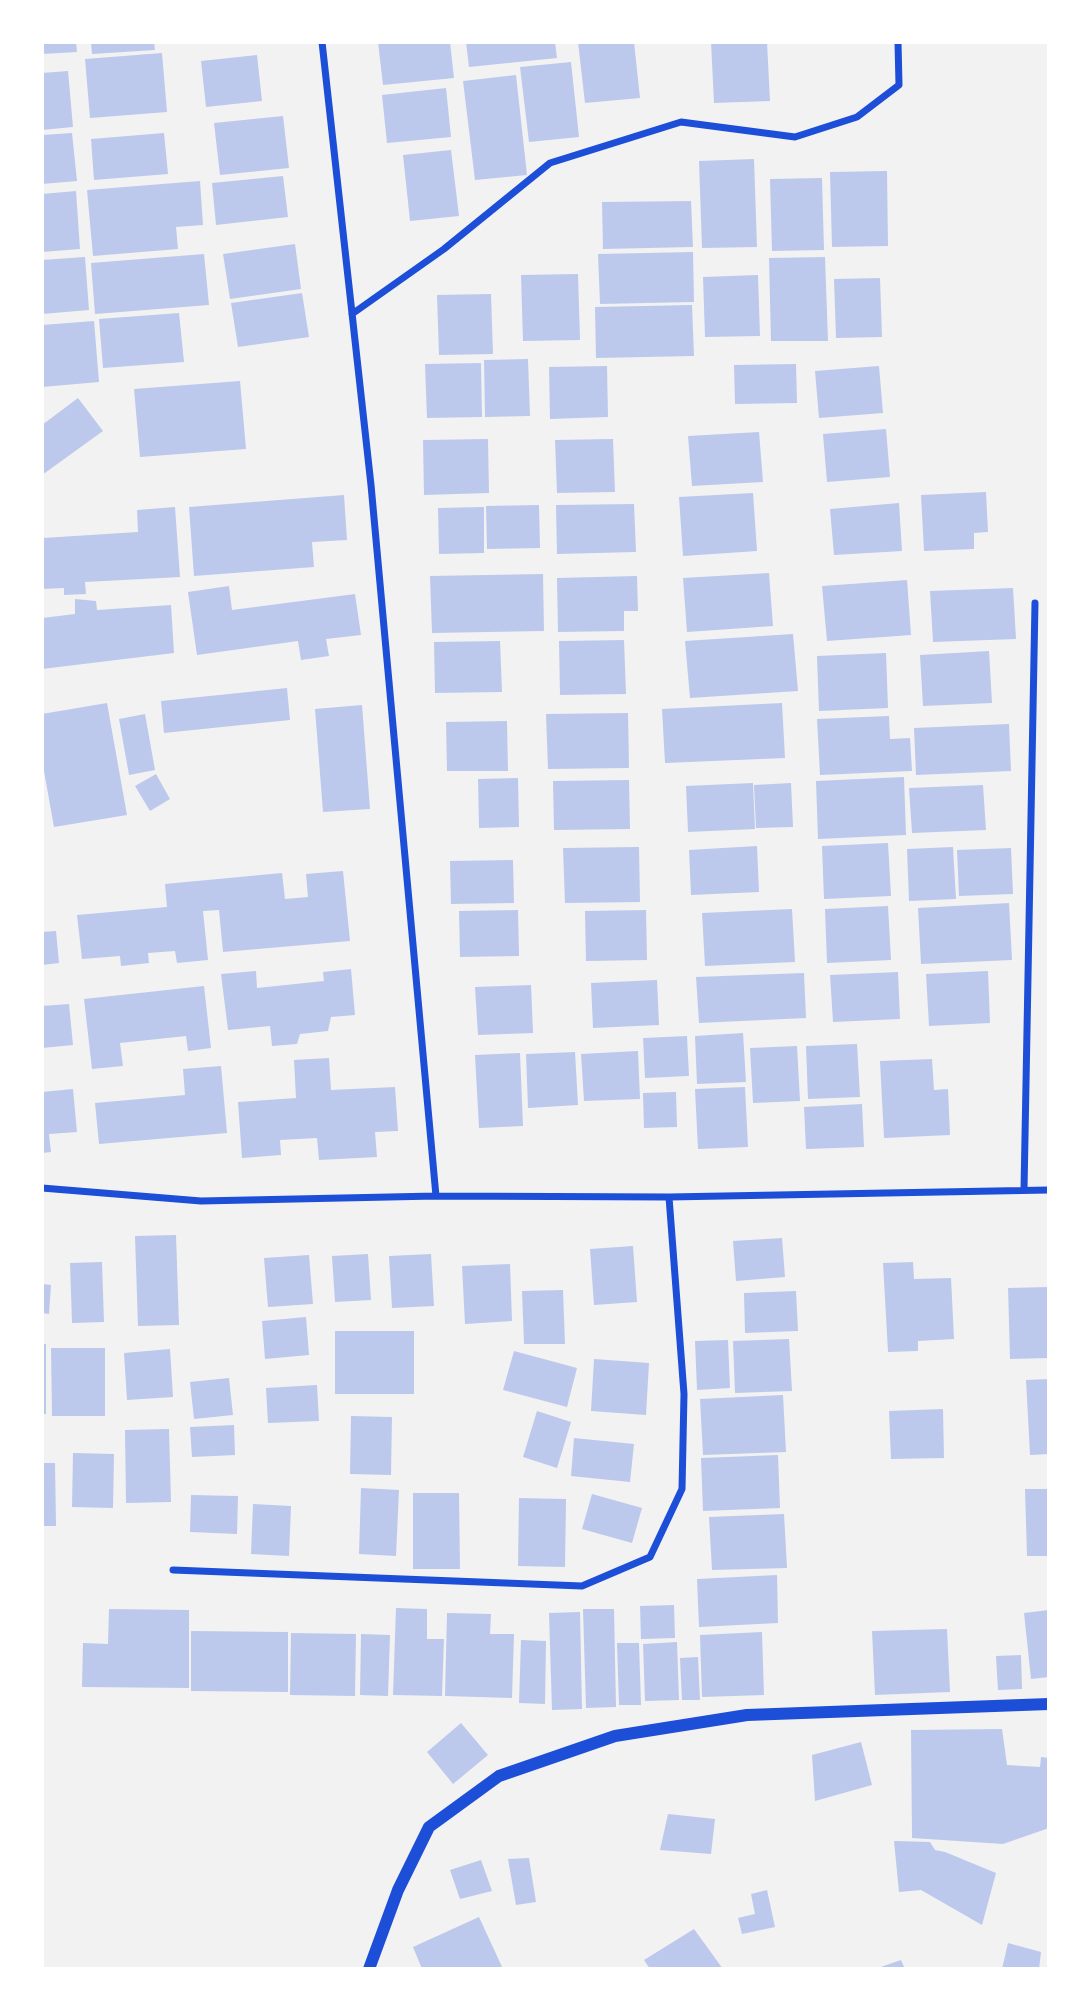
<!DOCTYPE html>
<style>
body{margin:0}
#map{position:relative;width:1091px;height:2011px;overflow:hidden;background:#f2f2f2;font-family:Ubuntu,sans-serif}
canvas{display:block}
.frame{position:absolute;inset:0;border:44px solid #fff;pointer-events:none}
</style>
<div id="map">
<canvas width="1091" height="2011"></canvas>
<div class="frame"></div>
</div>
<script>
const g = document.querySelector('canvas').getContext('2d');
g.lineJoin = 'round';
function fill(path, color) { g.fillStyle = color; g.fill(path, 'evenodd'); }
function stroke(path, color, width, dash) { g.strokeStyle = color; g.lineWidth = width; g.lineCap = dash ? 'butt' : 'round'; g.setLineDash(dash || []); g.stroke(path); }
const building = new Path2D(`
 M42 42H76L77 52 42 54Z
 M91 42H154L155 50 92 54Z
 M378 42H450L454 78 383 85Z
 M466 42H555L557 58 469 67Z
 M578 42H634L640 98 585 103Z
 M711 42H767L770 101 714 103Z
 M162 53 167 112 90 118 85 59Z
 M257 55 262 101 206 107 201 61Z
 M571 62 579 137 529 142 520 67Z
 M68 71 73 127 42 130V73Z
 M516 75 527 175 475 180 463 81Z
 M446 88 451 137 387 143 382 95Z
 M283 116 289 168 220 175 214 123Z
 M72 133 77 181 42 184V135Z
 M164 133 168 174 94 180 91 139Z
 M451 150 459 216 410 221 403 155Z
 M754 159 757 247 702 248 699 161Z
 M887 171 888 246 832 247 830 172Z
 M283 176 288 217 216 225 212 183Z
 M822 178 824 250 772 251 770 179Z
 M200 181 203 225 176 227 178 249 93 256 87 190Z
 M76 191 80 249 42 252V194Z
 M691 201 693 247 603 249 602 202Z
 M295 244 301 289 230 299 223 254Z
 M693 252 694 302 600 304 598 254Z
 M204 254 209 305 95 314 91 263Z
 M85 257 89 310 42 314V260Z
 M825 257 828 341H771L769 258Z
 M578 274 580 340 523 341 521 275Z
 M758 275 760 336 705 337 703 277Z
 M880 278 882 337 836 338 834 279Z
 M302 293 309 337 238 347 231 303Z
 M491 294 493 354 439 355 437 295Z
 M692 305 694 356 596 358 595 307Z
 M179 313 184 362 103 368 99 319Z
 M94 321 99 382 42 387V325Z
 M528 359 530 416 485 417 484 360Z
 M481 363 482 417 427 418 425 364Z
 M796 364 797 403 735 404 734 365Z
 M607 366 608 417 550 419 549 367Z
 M879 366 883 413 819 418 815 371Z
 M240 381 246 449 140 457 134 389Z
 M78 398 103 431 42 475V425Z
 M886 429 890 477 827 482 823 434Z
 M759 432 763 482 692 486 688 436Z
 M488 439 489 493 424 495 423 440Z
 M613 439 615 492 557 493 555 440Z
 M986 492 988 532 974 533V549L924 551 921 495Z
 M753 493 757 551 683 556 679 497Z
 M344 495 347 540 312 542 314 567 194 576 189 507Z
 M899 503 902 551 834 555 830 509Z
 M634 504 636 552 557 554 556 505Z
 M539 505 540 548 487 549 486 506Z
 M175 507 180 577 85 582 86 594 64 595V588L42 589V553L44 552 43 538 138 532 137 510Z
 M484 507V553L439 554 438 508Z
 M769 573 773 626 687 632 683 578Z
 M543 574 544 631 432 633 430 576Z
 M637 576 638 611H624V631L558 632 557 578Z
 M907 580 911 635 827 641 822 586Z
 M229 586 232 610 355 594 361 635 326 639 329 656 301 660 298 641 197 655 188 592Z
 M1013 588 1016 639 933 642 930 591Z
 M75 599 96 601 97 610 171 605 174 653 42 669V618L75 614Z
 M793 634 798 691 690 698 685 641Z
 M624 640 626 694 560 695 559 641Z
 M500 641 502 692 435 693 434 642Z
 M989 651 992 703 923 706 920 655Z
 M886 653 888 708 819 711 817 656Z
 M287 688 290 720 164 733 161 701Z
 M107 703 127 815 54 827 42 760V714Z
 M782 703 785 758 665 763 662 709Z
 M362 705 370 809 323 812 315 709Z
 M628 713 629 768 548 769 546 714Z
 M145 714 155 770 129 775 119 719Z
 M889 716 890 739 910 738 912 771 820 775 817 719Z
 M507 721 508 771H447L446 722Z
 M1009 724 1011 771 916 775 914 728Z
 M156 774 170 799 150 811 135 786Z
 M904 777 906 835 818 839 816 781Z
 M518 778 519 827 479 828 478 779Z
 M629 780 630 829 554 830 553 781Z
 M753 783 755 829 688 832 686 786Z
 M791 783 793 827 756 828 754 785Z
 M983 785 986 830 912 833 909 788Z
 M888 843 891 896 824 899 822 846Z
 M757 846 759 892 691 895 689 850Z
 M639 847 640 902 565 903 563 848Z
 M953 847 956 899 909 901 907 849Z
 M1011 848 1013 894 959 896 957 850Z
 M513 860 514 903 451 904 450 861Z
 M343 871 350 941 223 952 219 910 203 911 208 960 177 963 175 951 148 953 149 963 121 966 120 956 82 959 77 915 167 907 165 884 282 873 285 899 308 897 306 874Z
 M1009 903 1012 960 921 964 918 908Z
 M888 906 891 960 827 963 825 909Z
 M792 909 795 962 705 966 702 913Z
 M518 910 519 956 460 957 459 911Z
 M646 910 647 960 586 961 585 911Z
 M56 931 59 963 42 965V932Z
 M351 969 355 1015 331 1017 328 1031 300 1034 297 1044 272 1046 270 1026 228 1030 221 974 256 971 257 988 324 981 323 972Z
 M988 971 990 1023 929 1026 926 974Z
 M898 972 900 1019 833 1022 830 975Z
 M804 973 806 1018 699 1023 696 977Z
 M657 980 659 1025 593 1028 591 983Z
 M531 985 533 1033 478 1035 475 987Z
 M204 986 211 1048 188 1051 186 1036 120 1043 123 1066 92 1069 84 999Z
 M69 1004 73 1045 42 1048V1006Z
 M743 1033 746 1082 697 1084 695 1036Z
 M687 1036 689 1076 645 1078 643 1038Z
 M857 1044 860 1097 808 1099 806 1046Z
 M797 1046 800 1101 753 1103 750 1048Z
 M638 1051 640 1099 584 1101 581 1054Z
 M575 1052 578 1105 528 1108 526 1054Z
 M520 1053 523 1126 479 1128 475 1055Z
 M329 1058 331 1090 395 1087 398 1131 375 1132 377 1157 319 1160 317 1138 280 1140 281 1155 242 1158 238 1102 296 1098 294 1060Z
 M932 1059 934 1090 948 1089 950 1135 884 1138 880 1061Z
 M221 1066 227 1133 99 1144 95 1103 185 1095 183 1069Z
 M745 1087 748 1147 698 1149 695 1089Z
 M73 1089 77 1132 49 1134 51 1152 42 1153V1092Z
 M676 1092 677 1127 644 1128 643 1093Z
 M862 1104 864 1147 806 1149 804 1107Z
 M176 1235 179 1325 138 1326 135 1236Z
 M782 1238 785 1277 736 1281 733 1241Z
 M633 1246 637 1302 594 1305 590 1249Z
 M368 1254 371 1300 335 1302 332 1256Z
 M431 1254 434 1306 392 1308 389 1256Z
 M309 1255 313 1304 268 1307 264 1258Z
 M102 1262 104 1322 72 1323 70 1263Z
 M913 1262 914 1279 951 1278 954 1339 918 1341V1351L888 1352 883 1263Z
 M510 1264 512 1321 465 1324 462 1266Z
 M42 1284 51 1285 49 1314 42 1313Z
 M1049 1287V1358L1010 1359 1008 1288Z
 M563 1290 565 1344H524L522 1291Z
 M796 1291 798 1331 745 1333 744 1293Z
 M306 1317 309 1355 265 1359 262 1321Z
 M335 1331H414V1394H335Z
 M789 1339 792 1391 735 1393 733 1341Z
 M728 1340 730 1388 697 1390 695 1341Z
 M42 1344H46V1414H42Z
 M51 1348H105V1416H52Z
 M170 1349 173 1397 127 1400 124 1353Z
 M514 1351 577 1368 567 1407 503 1390Z
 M594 1359 649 1363 646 1415 591 1411Z
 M229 1378 233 1415 194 1419 190 1382Z
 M1049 1379V1454L1030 1455 1026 1380Z
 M317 1385 319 1421 268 1423 266 1388Z
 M783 1395 786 1452 703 1455 700 1399Z
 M943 1409 944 1458 891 1459 889 1411Z
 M537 1411 571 1422 557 1468 523 1457Z
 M351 1416 392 1417 391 1475 350 1474Z
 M234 1425 235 1455 192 1457 190 1427Z
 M169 1429 171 1502 126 1503 125 1430Z
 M574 1438 634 1444 630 1482 571 1476Z
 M73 1453 114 1454 113 1508 72 1507Z
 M778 1455 780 1508 703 1511 701 1458Z
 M42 1463H55L56 1526H42Z
 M361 1488 399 1490 396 1556 359 1554Z
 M1025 1489H1049V1556H1027Z
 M413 1493H459L460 1569H413Z
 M592 1494 642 1508 632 1543 582 1529Z
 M191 1495 238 1496 237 1534 190 1532Z
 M519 1498 566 1499 565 1567 518 1566Z
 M253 1504 291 1506 289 1556 251 1554Z
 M784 1514 787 1568 712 1570 709 1517Z
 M777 1575 778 1623 699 1627 697 1579Z
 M674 1605 675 1638 641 1639 640 1606Z
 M396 1608 427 1609V1639H444L442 1696 393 1695Z
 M109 1609 189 1610V1688L82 1687 83 1643 108 1644Z
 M583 1609H614L616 1707 586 1708Z
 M1049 1610V1677L1031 1679 1024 1613Z
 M580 1612 582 1709 552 1710 549 1613Z
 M447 1613 491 1614 490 1634H514L512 1698 445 1696Z
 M947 1629 950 1692 875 1695 872 1631Z
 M191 1631 288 1632V1692L191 1691Z
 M762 1632 764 1695 702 1697 700 1635Z
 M291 1633 356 1634 355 1696 290 1695Z
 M361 1634 390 1635 388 1696 360 1695Z
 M521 1640 546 1641 545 1704 519 1703Z
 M677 1642 679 1700 645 1701 643 1644Z
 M617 1643H639L641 1705H619Z
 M1021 1655 1022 1689 998 1690 996 1656Z
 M698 1657 700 1700H682L680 1658Z
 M461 1723 488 1755 453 1784 427 1752Z
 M1002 1729 1007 1765 1040 1767 1041 1757 1049 1758V1828L1003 1844 912 1838 911 1730Z
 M861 1742 872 1785 815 1801 812 1755Z
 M668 1814 715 1819 711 1854 660 1850Z
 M894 1841 930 1842 935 1850 945 1852 996 1873 982 1925 921 1890 899 1892Z
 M529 1858 536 1902 516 1905 508 1859Z
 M481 1860 492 1891 460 1899 450 1870Z
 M767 1890 775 1927 742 1934 738 1918 755 1914 751 1894Z
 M479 1917 503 1969H422L413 1947Z
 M694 1929 723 1969H650L644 1960Z
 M1008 1943 1041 1952 1039 1969H1002Z
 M901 1960 905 1969H875Z`);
const minor = new Path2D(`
 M322 42 371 485 436 1196
 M352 314 444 249 550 163 681 122 795 137 857 117 899 85 898 42
 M42 1188 201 1201 436 1196 669 1197 1049 1190
 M1024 1190 1035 603
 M173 1570 582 1586 650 1557 682 1489 684 1394 669 1197`);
const tertiary = new Path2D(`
 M369 1969 398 1890 429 1827 499 1776 615 1736 747 1715 1049 1704`);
fill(building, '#bdc9ec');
stroke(minor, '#1d4ed8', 7);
stroke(tertiary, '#1d4ed8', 12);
</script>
